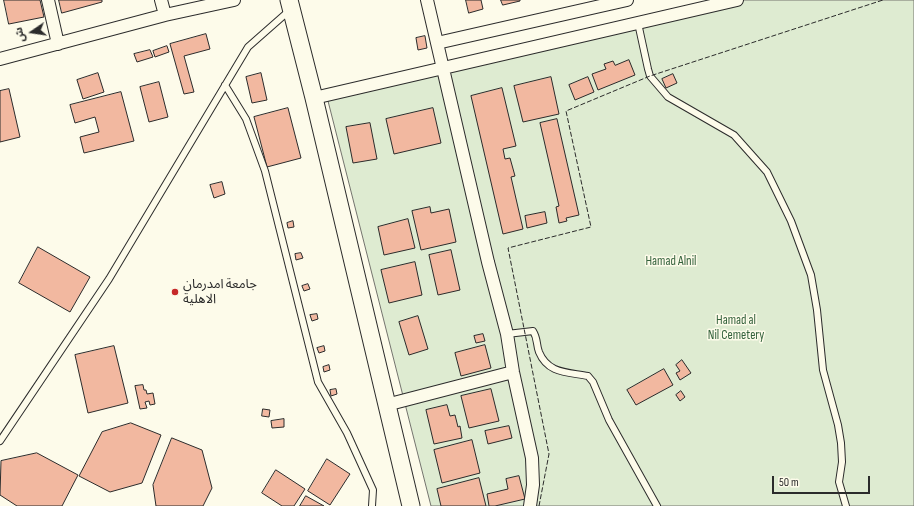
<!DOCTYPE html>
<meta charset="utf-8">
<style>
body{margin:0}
#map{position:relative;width:914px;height:506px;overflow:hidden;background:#fdfbea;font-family:"Sofia Sans Condensed","Noto Sans Arabic",sans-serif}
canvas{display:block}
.north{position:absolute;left:12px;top:12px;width:40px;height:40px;-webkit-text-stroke:3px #fdfbea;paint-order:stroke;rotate:257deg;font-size:11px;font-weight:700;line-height:16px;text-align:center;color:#2b2b2b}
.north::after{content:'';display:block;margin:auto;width:14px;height:18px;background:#2b2b2b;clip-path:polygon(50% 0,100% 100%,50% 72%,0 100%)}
.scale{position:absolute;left:772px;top:476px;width:98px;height:18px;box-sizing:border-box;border:2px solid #2b2b2b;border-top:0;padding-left:5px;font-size:12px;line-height:14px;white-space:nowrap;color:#2b2b2b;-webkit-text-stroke:3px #fdfbea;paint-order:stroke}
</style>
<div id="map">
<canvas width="914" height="506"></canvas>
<div class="north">ش</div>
<div class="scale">50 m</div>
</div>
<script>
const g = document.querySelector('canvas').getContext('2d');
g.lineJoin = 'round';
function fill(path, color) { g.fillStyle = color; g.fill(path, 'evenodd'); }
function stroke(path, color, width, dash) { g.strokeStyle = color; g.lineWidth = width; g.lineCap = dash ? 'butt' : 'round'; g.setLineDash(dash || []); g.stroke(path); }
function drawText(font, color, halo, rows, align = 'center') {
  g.font = font + ' "Sofia Sans Condensed","Noto Sans Arabic",sans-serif'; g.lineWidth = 3; g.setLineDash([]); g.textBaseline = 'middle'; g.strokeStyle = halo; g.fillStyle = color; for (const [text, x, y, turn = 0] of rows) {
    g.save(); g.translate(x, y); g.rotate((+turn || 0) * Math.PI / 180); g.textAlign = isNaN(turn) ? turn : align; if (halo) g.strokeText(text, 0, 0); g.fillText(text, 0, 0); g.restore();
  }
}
const green = new Path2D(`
 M713 0H914V506H431L327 97Z`);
const building = new Path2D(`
 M4 0H40L44 17 9 24Z
 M59 0H102V2L62 13Z
 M466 0H481L483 9 469 13Z
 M501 0H520V1L503 5Z
 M206 34 210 49 184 56 194 92 184 94 170 44Z
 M425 36 427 48 418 50 416 38Z
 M167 46 169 52 155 57 153 51Z
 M150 50 153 57 137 62 134 54Z
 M629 60 635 75 598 90 592 74 606 69 604 64 613 61 615 65Z
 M98 73 104 92 83 99 77 80Z
 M261 73 267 100 252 103 246 77Z
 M673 74 677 83 666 88 662 79Z
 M551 77 559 114 523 122 514 86Z
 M588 77 594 92 575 100 569 85Z
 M159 82 168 117 149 122 140 87Z
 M502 88 516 146 503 149 505 159 510 158 515 176 511 177 523 229 503 234 471 96Z
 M9 89 20 137 0 142V91Z
 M121 92 134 141 84 153 80 137 99 132 95 117 75 123 70 105Z
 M288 108 301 158 267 167 254 117Z
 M433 108 441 143 394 154 386 119Z
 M557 119 579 215 566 218 567 221 559 223 556 207 559 206 540 123Z
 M370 123 377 159 353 163 346 127Z
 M222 182 225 194 214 198 210 185Z
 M430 207 431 213 449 209 456 242 421 250 412 211Z
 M545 212 547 223 527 228 525 216Z
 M408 219 415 248 384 255 378 227Z
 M293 221 294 227 288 228 287 223Z
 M38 247 90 277 70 312 19 283Z
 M451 250 460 290 438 295 429 255Z
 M301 253 303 258 296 260 295 254Z
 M415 262 422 295 389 303 381 270Z
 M308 284 310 289 304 291 302 286Z
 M317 314 318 319 312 321 310 315Z
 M418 316 428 349 409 355 399 322Z
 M483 334 485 341 476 343 474 336Z
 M485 345 491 368 461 376 455 353Z
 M114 346 128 403 88 413 75 355Z
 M324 346 325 351 319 353 317 348Z
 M682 360 691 373 680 380 676 373 680 371 676 365Z
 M329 365 330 370 324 372 323 367Z
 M664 369 673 385 636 405 627 390Z
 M143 385 144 390H146L147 394 153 393 155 404 150 405 149 401 145 402 147 408 140 409 135 386Z
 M336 389 337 394 331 396 330 390Z
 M491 389 499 421 469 428 461 396Z
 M681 391 685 397 680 401 676 395Z
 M447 405 450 416 455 415 458 427 460 426 462 438 434 444 426 410Z
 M263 409 270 410 269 417 262 416Z
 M284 419V427L272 428 271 421Z
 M131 423 161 435 142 483 110 492 79 476 102 432Z
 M509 426 512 438 488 444 485 431Z
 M172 438 202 450 212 488 203 506H156L153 485Z
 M472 440 480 473 442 483 434 450Z
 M37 453 78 475 62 506H17L0 495 1 461Z
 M327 459 350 474 330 505 308 491Z
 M276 470 305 489 294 506H282L262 493Z
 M519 476 525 499 495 506H489L487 494 508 489 506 479Z
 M479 478 486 506H441L437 489Z
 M306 496 324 506H300Z`);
const lane = new Path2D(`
 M638 23 648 69 650 76 668 97 734 135 767 172 791 221 811 275 817 310 823 370 838 425 841 443 842 462 839 482 846 506
 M225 85 246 119 265 171 318 382 347 433 373 490 372 506
 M507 334 533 331C538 339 536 344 539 352 548 374 568 372 588 376L593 382 609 420 657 506
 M0 441 109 279 248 47 290 10`);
const street = new Path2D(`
 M48 0 58 44
 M161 0 165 15
 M427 0 488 262 507 334 513 372 532 458 533 485 530 506
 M437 43 627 0
 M0 59 165 15 234 0
 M314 98 737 0
 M386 405 513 372`);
const secondary = new Path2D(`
 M289 0 314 98 411 506`);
const fence = new Path2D(`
 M539 506 549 454 508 248 591 227 566 111 650 76 883 0`);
const markers = [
 [175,292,4,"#c62828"]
];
const parkNames = [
 ["Hamad Alnil",671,262],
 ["Hamad al",736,321],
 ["Nil Cemetery",736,336]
];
const poiNames = [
 ["جامعة امدرمان",183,285],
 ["الاهلية",183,300]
];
fill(green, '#deebd1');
stroke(green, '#74746e', 1);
fill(building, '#f2b8a0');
stroke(building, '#2b2b2b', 1);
stroke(lane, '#2b2b2b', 8);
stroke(street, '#2b2b2b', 14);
stroke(secondary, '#2b2b2b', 19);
stroke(lane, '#fdfbea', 6);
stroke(street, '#fdfbea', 12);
stroke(secondary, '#fdfbea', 17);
stroke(fence, '#2b2b2b', 1, [5, 2]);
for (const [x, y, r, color] of markers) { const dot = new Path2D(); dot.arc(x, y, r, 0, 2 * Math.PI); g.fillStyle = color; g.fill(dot); stroke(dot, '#fdfbea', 1.5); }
drawText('13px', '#34623c', '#fdfbea', parkNames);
drawText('13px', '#2b2b2b', '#fdfbea', poiNames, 'left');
</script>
